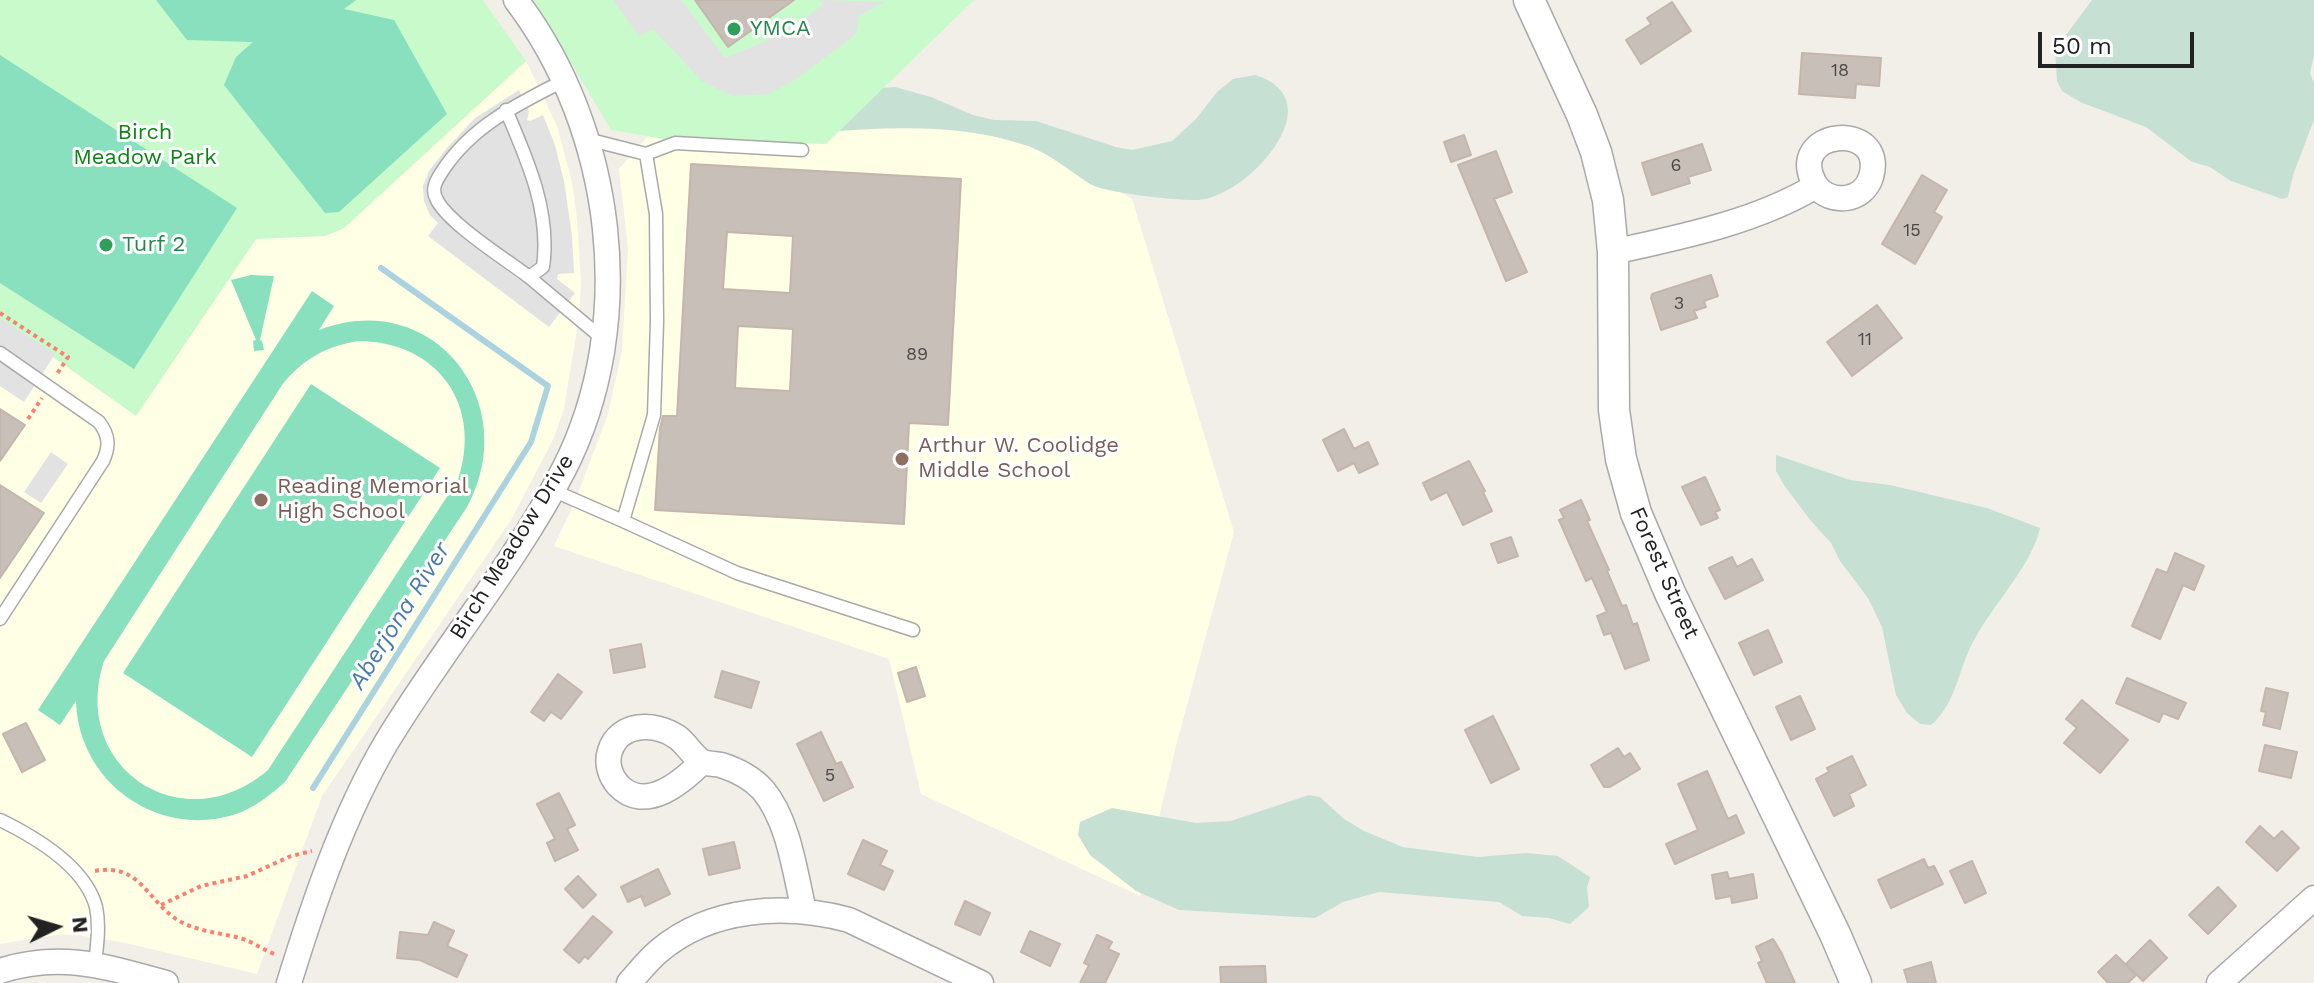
<!DOCTYPE html>
<style>
body{margin:0}
#map{position:relative;width:2314px;height:983px;overflow:hidden;background:#f2efe9;font-family:"Work Sans",sans-serif}
canvas{display:block}
.north{position:absolute;left:16px;top:887px;width:80px;height:80px;-webkit-text-stroke:6px #fff;paint-order:stroke;rotate:85deg;font-size:22px;font-weight:700;line-height:32px;text-align:center;color:#222}
.north::after{content:'';display:block;margin:auto;width:28px;height:36px;background:#222;clip-path:polygon(50% 0,100% 100%,50% 72%,0 100%)}
.scale{position:absolute;left:2038px;top:32px;width:156px;height:36px;box-sizing:border-box;border:4px solid #222;border-top:0;padding-left:10px;font-size:24px;line-height:28px;white-space:nowrap;color:#222;-webkit-text-stroke:6px #fff;paint-order:stroke}
</style>
<div id="map">
<canvas width="2314" height="983"></canvas>
<div class="north">N</div>
<div class="scale">50 m</div>
</div>
<script>
const g = document.querySelector('canvas').getContext('2d');
g.lineJoin = 'round';
function fill(path, color) { g.fillStyle = color; g.fill(path, 'evenodd'); }
function stroke(path, color, width, dash) { g.strokeStyle = color; g.lineWidth = width; g.lineCap = dash ? 'butt' : 'round'; g.setLineDash(dash || []); g.stroke(path); }
function drawText(font, color, halo, rows, align = 'center') {
  g.font = font + ' "Work Sans",sans-serif'; g.lineWidth = 6; g.setLineDash([]); g.textBaseline = 'middle'; g.strokeStyle = halo; g.fillStyle = color; for (const [text, x, y, turn = 0] of rows) {
    g.save(); g.translate(x, y); g.rotate((+turn || 0) * Math.PI / 180); g.textAlign = isNaN(turn) ? turn : align; if (halo) g.strokeText(text, 0, 0); g.fillText(text, 0, 0); g.restore();
  }
}
const education = new Path2D(`
 M526 61 557 126 572 182 577 219 581 282 579 317 564 408 554 438 511 520 322 796 257 974 121 942 78 935H55L0 944V319L136 416 257 238 325 236 344 228Z
 M671 109 1004 124 1132 199 1234 532 1177 742 1140 896 921 794 889 659 554 546 574 504 608 414 622 351 628 248 619 169Z`);
const wetland = new Path2D(`
 M2092 0H2314V56L2310 73 2314 83V120L2293 175 2288 197 2282 199 2231 181 2210 167 2192 162 2146 127 2080 102 2062 91 2057 81 2055 50Z
 M1255 75C1337 100 1246 198 1198 200 1179 201 1105 193 1090 184 1070 171 1050 154 1028 146 963 123 889 127 822 132L880 88 895 87 931 97 973 115 994 120 1036 121 1116 147 1132 150 1172 141 1196 119 1217 92 1233 79Z
 M1776 455 1850 480 1890 485 1987 508 2040 528C2032 568 1983 614 1967 655 1957 679 1952 708 1931 725L1920 724 1907 713 1896 695 1882 627 1868 598 1840 561 1831 543 1811 521 1784 485 1776 471Z
 M1309 795 1320 797 1344 819 1364 831 1403 847 1478 857 1526 853 1558 856 1590 877 1587 888 1589 907 1570 924 1549 918 1522 916 1499 902 1379 892 1343 902 1315 918 1179 910 1136 891 1090 855 1078 835 1080 822 1112 808 1196 823 1231 821Z`);
const park = new Path2D(`
 M0 0H483L526 61 344 228 325 236 256 239 136 416 0 319Z
 M534 0H974L826 144 669 140 611 130Z`);
const pitch = new Path2D(`
 M156 0H356L344 9 394 20 447 114 339 212 325 213 224 85 236 57 253 42 187 40Z
 M0 55 237 208 134 369 0 283Z
 M251 275 274 276 260 340 262 341 264 350 254 351 253 341 256 340 231 280Z
 M312 291 334 306 319 330C433 286 524 403 467 507L285 782C269 796 253 809 233 815 156 838 78 781 76 701L60 725 38 710ZM359 341C438 342 483 405 458 480L268 770C183 843 69 768 104 661L282 385C303 359 326 346 359 341Z
 M311 384 440 468 252 757 123 673Z`);
const parking = new Path2D(`
 M613 0H681L725 58 781 35 823 5 820 0 884 2 859 16 856 34 796 79 769 94 732 96 702 81 653 29 639 36Z
 M519 90 529 111 527 120 530 121 543 115 555 145 564 181 572 236 574 273 558 274 557 279 575 293 549 327 428 236 438 223 430 215 424 201 423 186 429 171 446 149 475 118Z
 M0 318 55 354 24 402 0 386Z
 M51 452 68 464 41 503 24 492Z`);
const stream = new Path2D(`
 M313 788 531 442 548 386 381 268`);
const building = new Path2D(`
 M695 0H794L728 47Z
 M1672 2 1691 31 1641 64 1626 40 1651 24 1647 18Z
 M1802 53 1881 58 1879 86 1856 84 1855 98 1799 94Z
 M1464 135 1471 155 1451 162 1444 142Z
 M1702 144 1711 170 1688 177 1690 183 1652 195 1642 163Z
 M1496 151 1512 192 1494 199 1527 272 1506 281 1458 165Z
 M691 164 961 179 948 425 909 423 904 524 655 510 660 428 663 416H677ZM727 232 793 236 790 293 723 289ZM738 326 793 329 790 391 735 388Z
 M1922 175 1947 190 1934 212 1942 217 1915 264 1882 244Z
 M1711 275 1718 296 1704 301 1706 307 1694 311 1697 318 1661 330 1651 298 1652 294Z
 M1877 305 1902 338 1852 376 1827 342Z
 M0 409 25 425 0 461Z
 M1344 429 1354 449 1368 442 1378 464 1359 473 1354 463 1338 471 1323 440Z
 M1469 461 1485 491 1483 492 1492 511 1463 525 1447 492 1431 500 1423 483Z
 M1705 477 1720 510 1715 512 1718 518 1701 525 1682 487Z
 M0 485 44 513 0 578Z
 M1581 500 1590 520 1587 521 1609 570 1607 571 1622 606 1626 605 1633 625 1637 623 1649 660 1625 669 1611 633 1604 635 1597 616 1607 612 1592 578 1586 581 1559 520 1564 518 1560 510Z
 M1511 537 1518 556 1498 563 1491 544Z
 M2175 553 2204 566 2194 590 2183 585 2160 639 2132 626 2157 569 2167 573Z
 M1732 557 1737 567 1752 559 1763 580 1725 599 1709 568Z
 M1768 630 1782 662 1754 675 1739 643Z
 M641 644 645 667 614 673 610 650Z
 M916 667 925 696 907 702 898 673Z
 M722 671 759 682 751 708 715 697Z
 M558 674 582 692 561 719 551 712 544 721 531 712Z
 M2127 678 2186 703 2178 719 2163 713 2159 722 2116 703Z
 M2266 688 2288 693 2280 729 2263 725 2266 712 2261 711Z
 M1800 696 1815 729 1791 740 1776 707Z
 M2082 700 2128 740 2100 773 2064 743 2077 728 2066 719Z
 M1493 716 1519 769 1491 783 1465 730Z
 M26 723 45 760 22 772 3 734Z
 M821 732 836 764 841 762 853 787 824 801 797 744Z
 M2265 745 2297 752 2291 778 2259 771Z
 M1618 748 1624 757 1630 753 1640 769 1610 787H1604L1591 765Z
 M1852 756 1866 785 1849 794 1854 806 1834 816 1816 779 1829 772 1827 768Z
 M1707 771 1728 819 1736 815 1744 833 1675 864 1666 844 1698 830 1678 784Z
 M559 793 575 825 567 829 578 850 555 861 547 843 555 839 537 804Z
 M2260 826 2274 839 2282 831 2299 848 2277 871 2246 842Z
 M863 840 887 851 880 865 893 871 884 890 848 874Z
 M734 842 740 868 709 875 703 849Z
 M1924 859 1928 868 1934 866 1943 884 1891 908 1878 880Z
 M1972 861 1986 893 1965 903 1950 871Z
 M658 869 670 894 645 906 641 896 628 902 621 887Z
 M1727 872 1729 879 1753 874 1757 898 1732 903 1731 896 1716 899 1712 875Z
 M578 876 596 895 583 908 565 889Z
 M2218 887 2236 906 2208 934 2189 915Z
 M965 901 990 913 980 935 955 924Z
 M593 916 612 932 588 959 585 956 579 963 564 950Z
 M434 922 454 931 447 946 467 955 457 977 420 960 397 958 400 932 428 935Z
 M1030 931 1060 944 1050 966 1021 952Z
 M1097 935 1112 942 1108 949 1119 954 1105 983H1080L1089 965 1084 963Z
 M1773 939 1781 952 1795 983H1767L1758 963 1762 961 1756 947Z
 M2150 940 2167 958 2143 981 2126 964Z
 M2116 955 2136 975 2128 983H2108L2098 972Z
 M1931 962 1936 983H1908L1904 970Z
 M1265 966 1266 983H1221L1220 967Z`);
const path = new Path2D(`
 M0 313 68 357 57 374
 M28 419 42 398
 M95 871C137 863 146 896 172 916 192 932 220 932 243 939 255 943 265 951 277 955
 M161 905 201 886 247 876 291 856 312 851`);
const service = new Path2D(`
 M506 110C527 159 551 212 543 267L529 277C507 260 446 222 436 198 431 188 437 179 443 170 473 125 518 104 565 80
 M646 154 675 143 802 150
 M529 277 603 339
 M0 353 99 422C109 435 110 446 103 461L0 619
 M552 490 623 521 654 415 657 322 656 214 646 154 587 139
 M623 521 737 573 913 630
 M0 820C35 837 85 866 96 907 100 926 97 945 95 964`);
const minor = new Path2D(`
 M1613 252C1681 237 1756 222 1816 186 1831 205 1863 202 1871 177 1888 119 1782 129 1816 186
 M702 762C682 782 645 814 618 785 610 776 606 763 610 751 619 722 655 722 677 737 686 743 694 758 703 762 708 764 716 764 721 765 737 770 752 778 763 790 789 821 795 873 804 911
 M0 971C61 951 107 967 166 983
 M289 983C314 902 343 816 386 743 442 650 514 566 564 469 639 322 614 129 516 0
 M629 983C639 972 648 960 659 951 711 907 785 903 849 920L981 983
 M2219 983 2314 898`);
const tertiary = new Path2D(`
 M1529 0 1582 115 1596 152 1608 200 1613 252 1614 410 1621 459 1636 513 1670 593 1835 934 1856 983`);
const markers = [
 [734,29,8,"#2e9e5b"],
 [106,245,8,"#2e9e5b"],
 [902,459,8,"#8d6e63"],
 [261,500,8,"#8d6e63"]
];
const numberNames = [
 ["18",1840,71],
 ["6",1676,166],
 ["15",1912,231],
 ["3",1679,304],
 ["11",1865,340],
 ["89",917,355],
 ["5",830,776]
];
const leisureNames = [
 ["YMCA",750,29],
 ["Turf 2",122,245]
];
const parkNames = [
 ["Birch",145,133],
 ["Meadow Park",145,158]
];
const educationNames = [
 ["Arthur W. Coolidge",918,446],
 ["Middle School",918,471],
 ["Reading Memorial",277,487],
 ["High School",277,512]
];
const streetNames = [
 ["Birch Meadow Drive",512,547,-58],
 ["Forest Street",1664,573,66]
];
const waterNames = [
 ["Aberjona River",400,616,-58]
];
fill(education, '#ffffe5');
fill(wetland, '#c6e0d4');
fill(park, '#c8facc');
fill(pitch, '#88e0be');
fill(parking, '#e2e2e2');
stroke(stream, '#aad3df', 6);
fill(building, '#c7bfb8');
stroke(building, '#c4b6ab', 2);
stroke(service, '#a9a9a9', 15);
stroke(minor, '#a9a9a9', 27);
stroke(tertiary, '#a9a9a9', 33);
stroke(path, '#fa8072', 4, [4, 4]);
stroke(service, '#fff', 12);
stroke(minor, '#fff', 24);
stroke(tertiary, '#fff', 30);
for (const [x, y, r, color] of markers) { const dot = new Path2D(); dot.arc(x, y, r, 0, 2 * Math.PI); g.fillStyle = color; g.fill(dot); stroke(dot, '#fff', 3); }
drawText('18px', '#4b4948', null, numberNames);
drawText('22px', '#27864d', '#fff', leisureNames, 'left');
drawText('22px', '#0c8416', '#fff', parkNames);
drawText('22px', '#785e54', '#fff', educationNames, 'left');
drawText('22px', '#222', '#fff', streetNames);
drawText('italic 24px', '#4a7aab', '#fff', waterNames);
</script>
